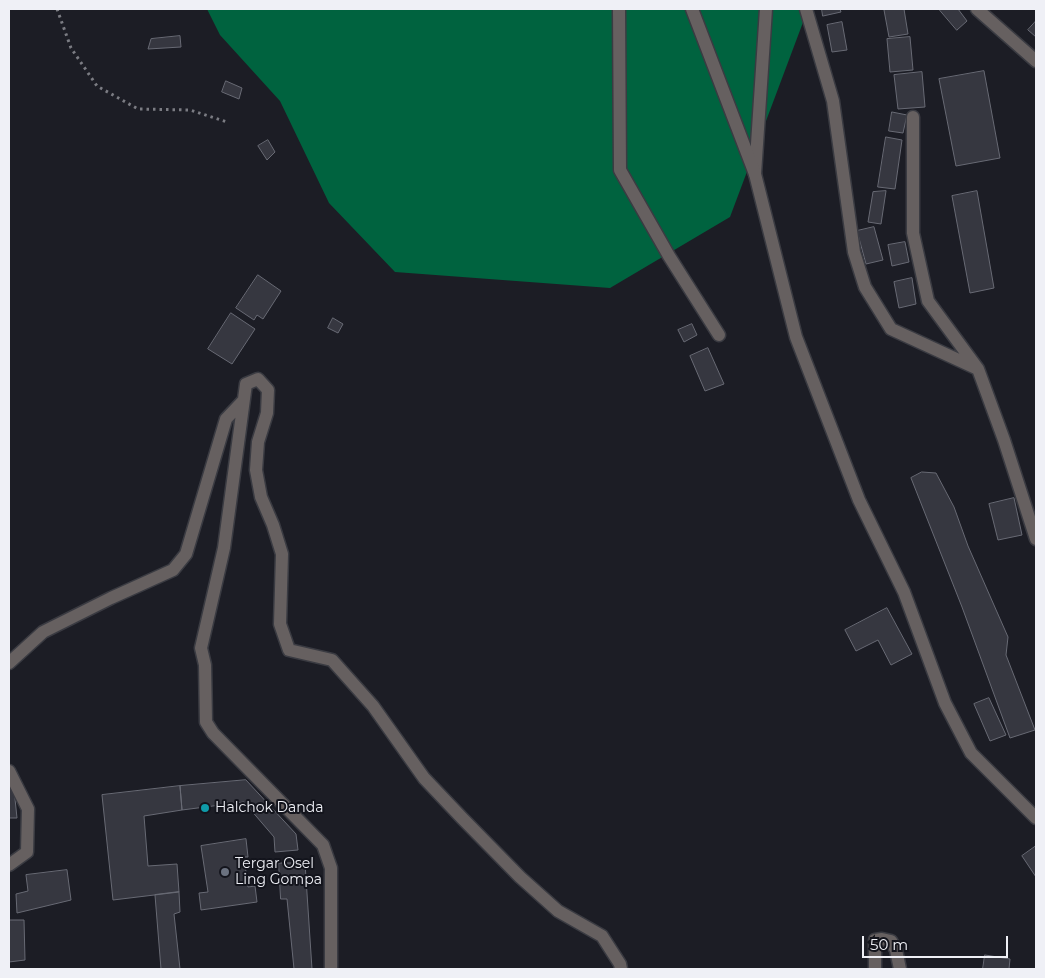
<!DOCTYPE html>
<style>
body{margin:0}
#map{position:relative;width:1045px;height:978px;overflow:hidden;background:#1c1d25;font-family:Montserrat,sans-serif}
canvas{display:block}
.frame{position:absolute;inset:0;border:10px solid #eff0f6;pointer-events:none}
.scale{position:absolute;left:862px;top:936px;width:146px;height:22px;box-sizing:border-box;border:2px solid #eff0f6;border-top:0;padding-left:6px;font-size:15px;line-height:18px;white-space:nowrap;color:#eff0f6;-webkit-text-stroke:4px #13141c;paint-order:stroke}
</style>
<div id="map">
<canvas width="1045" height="978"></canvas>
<div class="frame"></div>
<div class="scale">50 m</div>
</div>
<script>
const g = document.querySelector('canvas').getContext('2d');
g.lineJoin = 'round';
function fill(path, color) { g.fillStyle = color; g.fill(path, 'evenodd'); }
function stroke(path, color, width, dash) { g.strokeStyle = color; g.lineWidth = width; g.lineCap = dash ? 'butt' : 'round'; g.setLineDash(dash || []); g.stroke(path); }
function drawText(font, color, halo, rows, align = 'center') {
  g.font = font + ' Montserrat,sans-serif'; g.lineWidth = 4; g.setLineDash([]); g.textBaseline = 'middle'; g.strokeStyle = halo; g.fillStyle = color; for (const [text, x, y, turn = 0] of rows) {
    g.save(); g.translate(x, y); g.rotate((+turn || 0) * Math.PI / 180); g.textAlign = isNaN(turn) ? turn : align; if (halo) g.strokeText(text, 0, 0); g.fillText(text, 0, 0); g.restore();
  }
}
const forest = new Path2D(`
 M207 9H808L730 217 610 288 395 272 329 203 280 101 220 35Z`);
const building = new Path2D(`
 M822 9H840L841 12 823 16Z
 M894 9H904L908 34 889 37 884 10Z
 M939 9H958L967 21 957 30Z
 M1036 21V37L1028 30Z
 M842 22 847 50 832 52 827 25Z
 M180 36 181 47 148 49 151 39Z
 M910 37 913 70 890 72 887 39Z
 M984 71 1000 158 956 166 939 79Z
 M922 72 925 107 898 109 894 75Z
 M226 81 242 88 239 99 222 92Z
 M892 112 907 115 903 133 889 131Z
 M886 137 902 140 895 189 878 187Z
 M268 140 275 152 267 160 258 146Z
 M886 191 881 224 868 222 873 192Z
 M977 191 994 288 970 293 952 196Z
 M874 227 883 260 866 264 857 231Z
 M905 242 909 262 892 266 888 245Z
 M258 275 281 291 263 319 257 315 254 320 236 308Z
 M912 278 916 304 899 308 894 282Z
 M231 313 255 329 232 364 208 349Z
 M333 318 343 324 338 333 328 328Z
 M692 324 697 335 684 342 678 330Z
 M708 348 724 384 705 391 690 356Z
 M922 472 936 473 954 507 968 546 1008 637 1006 655 1035 730 1010 738 962 607 911 478Z
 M1014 498 1022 535 998 540 989 504Z
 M887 608 912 654 891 665 878 640 856 651 845 630Z
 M989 698 1006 735 990 741 974 704Z
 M246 780 296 834 298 850 275 852 274 837 244 802 182 810 180 786Z
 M180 786 182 810 144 816 148 866 177 864 179 892 113 900 102 795Z
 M9 789H14L17 818H9Z
 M246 839 248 857H244L248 887 255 886 257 902 201 910 199 893 208 892 201 846Z
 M1036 846V877L1022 856Z
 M279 863H305L312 969H294L287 899H281Z
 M67 870 71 900 17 913 16 894 28 891 26 875Z
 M179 892 180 912 174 914 180 969H161L155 895Z
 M9 920H24L25 960 9 962Z
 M985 955 1010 959 1009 969H983Z`);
const path = new Path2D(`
 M57 9 71 48 97 86 138 109 190 110 227 122`);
const minor = new Path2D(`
 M619 9 620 170 669 256 719 335
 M806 9 833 101 854 252 865 287 891 329 978 369
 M977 9 1036 61
 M913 117V233L928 301 978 369 1004 440 1036 539
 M755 174 766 9
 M9 663 43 632 111 598 173 570 186 554 226 419 243 401
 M9 771 28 809 27 852 9 865
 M331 969V868L323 845 213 733 206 722 205 665 201 648 224 548 246 384 258 379 268 390 267 413 258 442 256 470 261 497 273 525 282 554 280 624 289 650 332 660 373 706 424 778 462 818 520 877 558 911 602 936 620 964 621 969
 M875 969V940L882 939 891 941 896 950 900 969`);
const tertiary = new Path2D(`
 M692 9 755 174 796 337 859 500 904 592 945 703 971 753 1036 818`);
const markers = [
 [205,808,5,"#0f9aa8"],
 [225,872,5,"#6b7280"]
];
const poiNames = [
 ["Halchok Danda",215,808],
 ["Tergar Osel",235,864],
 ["Ling Gompa",235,880]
];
fill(forest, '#00633f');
fill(building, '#363740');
stroke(building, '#686a74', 1);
stroke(minor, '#3a3b42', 15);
stroke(tertiary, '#3a3b42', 15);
stroke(path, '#7b7c83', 3, [2.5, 4]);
stroke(minor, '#666060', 12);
stroke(tertiary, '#666060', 12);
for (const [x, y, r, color] of markers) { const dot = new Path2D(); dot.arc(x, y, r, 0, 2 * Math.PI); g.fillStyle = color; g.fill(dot); stroke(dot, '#13141c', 2); }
drawText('14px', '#eff0f6', '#13141c', poiNames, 'left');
</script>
